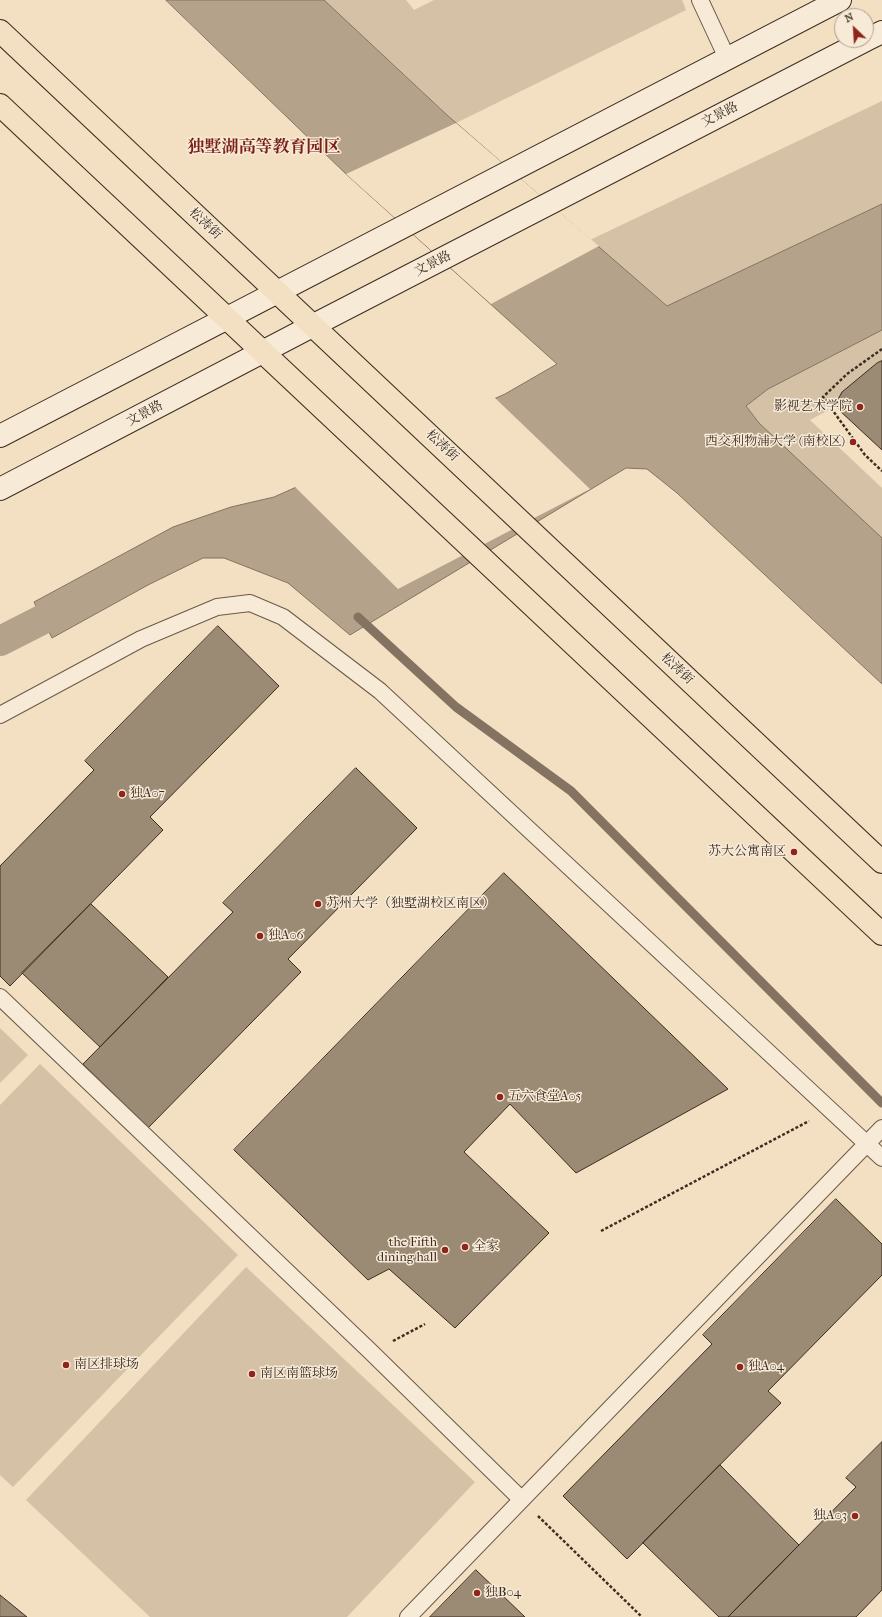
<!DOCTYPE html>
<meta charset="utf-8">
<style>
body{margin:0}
#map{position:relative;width:882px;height:1617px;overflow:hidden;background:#f3dfc1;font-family:"IM FELL French Canon",serif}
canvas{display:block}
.north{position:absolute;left:834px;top:8px;width:40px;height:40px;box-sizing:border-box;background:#f7ead7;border:1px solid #ac9e8e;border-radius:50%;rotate:335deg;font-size:11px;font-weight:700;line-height:16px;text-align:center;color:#3c2d21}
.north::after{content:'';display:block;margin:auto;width:14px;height:18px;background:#8f2418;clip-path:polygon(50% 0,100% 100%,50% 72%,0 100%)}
</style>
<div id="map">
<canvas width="882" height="1617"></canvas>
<div class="north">N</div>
</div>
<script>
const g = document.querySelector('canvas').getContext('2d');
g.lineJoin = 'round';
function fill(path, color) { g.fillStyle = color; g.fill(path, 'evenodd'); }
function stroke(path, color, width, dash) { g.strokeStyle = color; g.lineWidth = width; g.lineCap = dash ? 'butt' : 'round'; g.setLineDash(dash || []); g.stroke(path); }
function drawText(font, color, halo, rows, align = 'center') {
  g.font = font + ' "IM FELL French Canon","Noto Serif SC",serif'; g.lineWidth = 3; g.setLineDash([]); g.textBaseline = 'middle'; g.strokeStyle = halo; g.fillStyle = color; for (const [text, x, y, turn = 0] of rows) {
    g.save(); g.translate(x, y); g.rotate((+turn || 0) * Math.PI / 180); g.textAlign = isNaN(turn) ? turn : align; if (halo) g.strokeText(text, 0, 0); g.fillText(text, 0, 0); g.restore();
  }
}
const green = new Path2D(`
 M324 0H406L414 10 434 0H682L686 10 456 123Z
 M882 101V204L667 306 590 240Z
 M882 330V381L810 420 882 488V540L759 423 746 406 768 389Z
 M0 1028 28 1055 0 1083Z
 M40 1064 238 1255 13 1487 0 1475V1105Z
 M246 1267 475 1482 347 1617H150L26 1500Z`);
const water = new Path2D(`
 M166 0H324L447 115 667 306 882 204V330L768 389 746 406 759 423 882 538V684L677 493 647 469 626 468 350 635 288 583 224 558H203L148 585 52 638 34 602 173 527 231 507 274 497 505 394 557 364 346 174Z`);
const pier = new Path2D(`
 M456 123 599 246 491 304 346 174Z
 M494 397 590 489 398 589 294 486Z`);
const stream = new Path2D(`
 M358 617 456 707 571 791 882 1103`);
const canal = new Path2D(`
 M0 641 79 601`);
const building = new Path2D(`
 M882 361V450L840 411 836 403 842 392 877 363Z
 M218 626 279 686 150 817 163 830 10 986 0 976V866L94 770 85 761Z
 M356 768 417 828 288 959 301 972 148 1128 83 1064 233 912 223 903Z
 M504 873 728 1089 576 1173 510 1104 464 1152 549 1233 455 1328 389 1269 368 1280 234 1150Z
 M91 904 168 977 100 1047 22 973Z
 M836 1199 882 1244V1275L768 1391 781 1403 627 1559 563 1496 712 1344 703 1335Z
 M882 1442V1590L856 1617H728L856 1487 846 1478Z
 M720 1465 799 1545 728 1617H719L643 1543Z
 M476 1570 525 1617H430Z
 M0 1595 27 1617H0Z`);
const path = new Path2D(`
 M882 349 847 374 823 397 865 455 882 471
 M601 1231 809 1121
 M393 1341 425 1324
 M538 1516 642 1617`);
const lane = new Path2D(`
 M700 0 727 58
 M0 715 141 639 217 607 250 603 283 617 380 691 882 1158
 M0 997 371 1352 521 1499
 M408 1617 882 1128`);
const secondary = new Path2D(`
 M866 40 882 32
 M0 436 840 0
 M0 489 314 325 866 40`);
const primary = new Path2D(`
 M0 31 882 862
 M0 105 882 934`);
const markers = [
 [860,407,4,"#8f2418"],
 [853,442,4,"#8f2418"],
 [122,794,4,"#8f2418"],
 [794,852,4,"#8f2418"],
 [318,904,4,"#8f2418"],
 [260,936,4,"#8f2418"],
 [500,1097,4,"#8f2418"],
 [465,1247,4,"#8f2418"],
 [445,1250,4,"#8f2418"],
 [66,1365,4,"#8f2418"],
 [740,1367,4,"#8f2418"],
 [252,1374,4,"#8f2418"],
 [855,1516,4,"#8f2418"],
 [477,1593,4,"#8f2418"]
];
const streetNames = [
 ["文景路",720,115,-27],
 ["松涛街",205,224,43],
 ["文景路",433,264,-27],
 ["文景路",145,414,-28],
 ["松涛街",442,446,43],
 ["松涛街",677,669,43]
];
const poiNames = [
 ["影视艺术学院",852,407,"right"],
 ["西交利物浦大学 (南校区)",845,442,"right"],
 ["独A07",130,794],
 ["苏大公寓南区",786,852,"right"],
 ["苏州大学（独墅湖校区南区）",326,904],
 ["独A06",268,936],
 ["五六食堂A05",508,1097],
 ["the Fifth",437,1243,"right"],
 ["dining hall",437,1258,"right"],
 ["全家",473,1247],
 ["南区排球场",74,1365],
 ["独A04",748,1367],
 ["南区南篮球场",260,1374],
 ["独A03",847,1516,"right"],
 ["独B04",485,1593]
];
const districtNames = [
 ["独墅湖高等教育园区",264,148]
];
fill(green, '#d4c1a6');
fill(water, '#b5a28b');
stroke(water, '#857361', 1);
fill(pier, '#f3dfc1');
stroke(stream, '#857361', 9);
stroke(canal, '#b5a28b', 30);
fill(building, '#9b8a74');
stroke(building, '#3c2d21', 1);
stroke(lane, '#6a5a49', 18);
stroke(secondary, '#3c2d21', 24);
stroke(primary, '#3c2d21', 24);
stroke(path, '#3c2d21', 2.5, [3, 2]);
stroke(lane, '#f7ead7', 16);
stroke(secondary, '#f7ead7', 22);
stroke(primary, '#f3dfc1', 22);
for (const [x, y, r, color] of markers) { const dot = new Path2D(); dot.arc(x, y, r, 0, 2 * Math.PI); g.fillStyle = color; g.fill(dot); stroke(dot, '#f7ead7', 1.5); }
drawText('13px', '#3c2d21', '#f7ead7', streetNames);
drawText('13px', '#3c2d21', '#f7ead7', poiNames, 'left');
drawText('bold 17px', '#7a1f14', '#f7ead7', districtNames);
</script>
